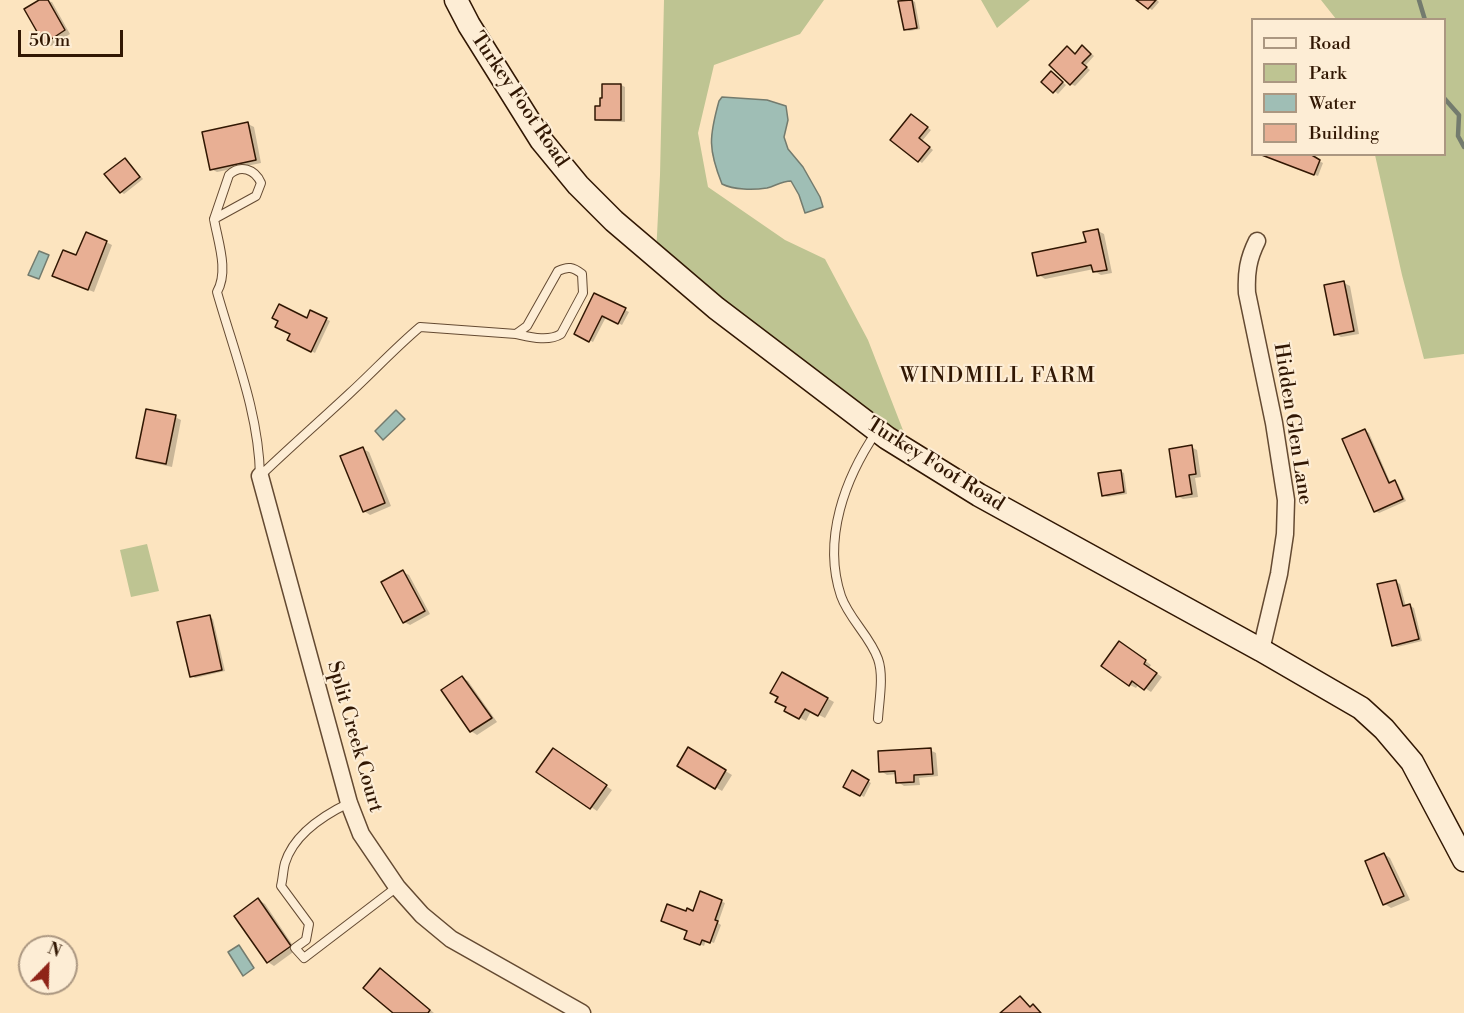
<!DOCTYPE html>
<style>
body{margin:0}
#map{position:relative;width:1464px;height:1013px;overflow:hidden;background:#fce4bf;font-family:"Libre Bodoni",serif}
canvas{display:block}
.legend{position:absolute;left:1251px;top:18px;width:195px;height:138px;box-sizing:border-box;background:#fdedd5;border:2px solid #ab9781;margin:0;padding:8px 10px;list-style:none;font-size:18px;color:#311703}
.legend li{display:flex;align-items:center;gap:12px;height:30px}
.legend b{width:30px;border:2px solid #ab9781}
.north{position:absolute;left:18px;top:935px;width:60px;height:60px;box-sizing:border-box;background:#fdedd5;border:2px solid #ab9781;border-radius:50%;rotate:23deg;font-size:16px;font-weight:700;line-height:24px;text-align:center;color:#311703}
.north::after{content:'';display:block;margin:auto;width:21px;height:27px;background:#8f2418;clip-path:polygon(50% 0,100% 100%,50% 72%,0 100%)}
.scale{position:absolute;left:18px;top:30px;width:105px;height:27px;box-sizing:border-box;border:3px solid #311703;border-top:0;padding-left:8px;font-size:18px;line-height:21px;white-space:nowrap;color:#311703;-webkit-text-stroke:4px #fdedd5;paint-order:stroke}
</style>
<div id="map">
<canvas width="1464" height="1013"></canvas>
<ul class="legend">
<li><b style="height:8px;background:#fdedd5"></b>Road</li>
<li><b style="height:16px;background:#bec492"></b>Park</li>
<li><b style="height:16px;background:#9fbeb5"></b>Water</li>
<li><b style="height:16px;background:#e8af94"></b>Building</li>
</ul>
<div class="north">N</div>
<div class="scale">50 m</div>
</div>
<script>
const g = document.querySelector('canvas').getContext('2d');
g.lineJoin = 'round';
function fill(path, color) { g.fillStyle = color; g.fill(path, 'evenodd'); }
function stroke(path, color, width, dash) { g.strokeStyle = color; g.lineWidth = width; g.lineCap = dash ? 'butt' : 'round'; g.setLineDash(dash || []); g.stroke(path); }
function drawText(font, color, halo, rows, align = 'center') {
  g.font = font + ' "Libre Bodoni",serif'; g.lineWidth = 4.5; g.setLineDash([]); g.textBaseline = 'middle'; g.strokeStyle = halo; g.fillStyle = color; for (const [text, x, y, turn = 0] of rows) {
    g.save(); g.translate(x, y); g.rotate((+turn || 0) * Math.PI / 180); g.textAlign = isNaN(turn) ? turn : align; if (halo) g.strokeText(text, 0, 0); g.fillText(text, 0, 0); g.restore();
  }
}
const green = new Path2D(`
 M664 0H824L800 34 714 65 698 133 708 187 785 240 825 259 868 340 913 456 656 255 660 175Z
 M981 0H1030L997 28Z
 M1321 0H1464V354L1424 359 1402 275 1375 155 1444 154V20L1336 19Z
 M147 544 159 591 131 597 120 550Z`);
const water = new Path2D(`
 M722 97 767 100 786 106 788 120 784 137 788 149 803 167 820 197 823 207 805 213 799 195 791 181C782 181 775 186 767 188 753 190 734 190 722 184 708 149 709 137 719 101Z
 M39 251 49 255 39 279 28 275Z
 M396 410 405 419 383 440 375 431Z
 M239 945 254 968 243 976 228 952Z`);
const shadow = new Path2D(`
 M43 0 52 2 70 34 51 46 45 43Z
 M912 0 915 2 920 29 909 31 905 29Z
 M1139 0H1157L1159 2 1152 10Z
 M1086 49 1094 56 1085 66 1090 70 1075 86 1071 84 1076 55Z
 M1055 75 1066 85 1058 94 1044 82Z
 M603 85H621L625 87V122L600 121 596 119 603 100Z
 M915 118 931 130 922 141 933 150 922 163 892 140Z
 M248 124 254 127 261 163 217 172 211 169Z
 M1261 154H1314L1313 158 1323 163 1318 176Z
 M125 160 143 179 124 194 121 192Z
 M1098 231 1104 234 1112 273 1101 275 1094 271V269L1045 279 1039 275 1087 243Z
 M106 242 112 245 94 292 60 279Z
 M1344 283 1350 286 1359 334 1341 337 1335 334Z
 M594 295 629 312 622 325 606 317 593 342 576 333Z
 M326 319 330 321 315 353 289 340 291 334 279 320Z
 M175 417 181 420 172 467 144 461 138 457Z
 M1365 430 1369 433 1391 484 1395 482 1398 484 1406 501 1379 513 1375 511Z
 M1191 447 1197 450 1201 477 1195 478 1198 497 1183 499 1177 496Z
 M363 449 369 452 391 506 370 515 364 511Z
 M1120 471 1124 473 1127 494 1107 497 1103 495Z
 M403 572 409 575 430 614 410 625 404 622Z
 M1396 582 1400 584 1406 607 1410 606 1414 608 1422 641 1397 647 1394 645Z
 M209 617 213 619 225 671 195 678 191 676Z
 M1125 646 1151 665 1149 668 1162 677 1151 692 1139 684 1136 688 1130 685Z
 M782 674 834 702 825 718 811 711 806 721 786 710 787 707Z
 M462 678 468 681 497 722 477 735 471 731 443 690Z
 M689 749 732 775 722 791 679 765Z
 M930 750 936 753 938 776 919 778 920 785 904 786 898 782 897 774 887 775 881 771Z
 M559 754 612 790 597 811 538 771Z
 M853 772 871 783 864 797 845 786Z
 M1384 854 1390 858 1410 900 1391 908 1385 904Z
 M701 893 725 903 718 923 721 925 714 943 706 940 704 946 690 940 687 913H694Z
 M259 900 265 904 296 950 274 966 268 962 236 916Z
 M380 969 386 973 434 1013H396Z`);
const stream = new Path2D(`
 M1419 0 1425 20
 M1444 98 1459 115 1458 136 1464 147`);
const building = new Path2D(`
 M39 0H48L65 30 44 44 24 9Z
 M912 0 917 28 904 30 898 1Z
 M1136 0H1156L1148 9Z
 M1082 45 1091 54 1082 63 1087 67 1070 85 1049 65 1067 46 1075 54Z
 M1051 71 1063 82 1053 93 1041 82Z
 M602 84H621V120H595V106H600V98H602Z
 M911 114 928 127 919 138 930 147 918 162 890 140Z
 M248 122 256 160 210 170 202 132Z
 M1259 154H1310L1320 160 1314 175Z
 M125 158 140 177 120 193 104 174Z
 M1098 229 1107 270 1093 272 1091 265 1037 276 1032 253 1086 242 1083 232Z
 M86 232 107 241 88 290 52 276 63 250 76 255Z
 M1344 281 1354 331 1334 335 1324 285Z
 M594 293 626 308 618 324 602 316 589 342 574 334Z
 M279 304 307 318 310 310 327 318 311 352 287 340 290 334 275 327 278 321 272 318Z
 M146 409 176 415 166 464 136 458Z
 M1365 429 1389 483 1395 480 1403 499 1374 512 1342 439Z
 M1192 445 1196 474 1189 475 1192 494 1176 497 1169 449Z
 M363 447 385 503 363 512 340 456Z
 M1121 470 1124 492 1102 496 1098 473Z
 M403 570 425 611 403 623 381 582Z
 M1396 580 1403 606 1410 604 1419 639 1392 646 1377 584Z
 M210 615 222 670 190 677 177 622Z
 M1119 641 1146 660 1144 664 1157 673 1144 690 1132 681 1129 686 1101 666Z
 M782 672 828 698 818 716 805 709 799 719 784 711 786 707 775 702 778 697 770 693Z
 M462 676 492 718 470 732 441 690Z
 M688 747 726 770 715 789 677 766Z
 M553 748 607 785 590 809 536 772Z
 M931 748 933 774 914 775V782L896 783 895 771 879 772 878 751Z
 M852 770 869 780 860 796 843 787Z
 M1384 853 1404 896 1383 905 1365 861Z
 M700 891 722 900 715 920 718 921 710 943 702 940 700 945 684 939 687 931 661 921 667 904 686 911 687 908 693 911Z
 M258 898 291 946 267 963 234 916Z
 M380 968 430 1010 428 1013H393L363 988Z
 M1020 996 1030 1007 1033 1004 1041 1013H1000Z`);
const lane = new Path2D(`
 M214 219 229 175C240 164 255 169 261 183L256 196 214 219C218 242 229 271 217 292 234 352 259 413 260 476
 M877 431C845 478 822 539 841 596 849 619 870 636 878 659 884 676 879 701 878 719
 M260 476C289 448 319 422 349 394 373 372 395 348 420 327L516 334 527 326 558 271C568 266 573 267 582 274L583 293 561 334C548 342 530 337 516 334
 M349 803C324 815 294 834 285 863 283 870 283 878 281 886L309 924 306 940 295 948 304 958 397 887`);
const street = new Path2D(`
 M1257 241C1248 259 1246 273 1247 293L1274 423 1286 500 1285 534 1279 574 1261 650
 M260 476 349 803 361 834 397 887 422 915 451 939 582 1013`);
const secondary = new Path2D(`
 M456 0 469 25 541 140 578 185 614 221 716 308 887 438 979 495 1261 650 1361 708 1384 729 1412 762 1464 860`);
const streetNames = [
 ["Turkey Foot Road",519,100,56],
 ["Hidden Glen Lane",1292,424,81],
 ["Turkey Foot Road",935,465,32],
 ["Split Creek Court",354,737,74]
];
const neighbourhoodNames = [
 ["WINDMILL FARM",998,377]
];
fill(green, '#bec492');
fill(water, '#9fbeb5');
stroke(water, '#737b6e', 1.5);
fill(shadow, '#0003');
stroke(stream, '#737b6e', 4.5);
fill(building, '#e8af94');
stroke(building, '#311703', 1.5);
stroke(lane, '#644a32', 10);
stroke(street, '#644a32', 19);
stroke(secondary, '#311703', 25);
stroke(lane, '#fdedd5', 8);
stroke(street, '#fdedd5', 16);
stroke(secondary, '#fdedd5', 22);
drawText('20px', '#311703', '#fdedd5', streetNames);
g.letterSpacing = '1.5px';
drawText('21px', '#311703', '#fdedd5', neighbourhoodNames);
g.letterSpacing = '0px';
</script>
